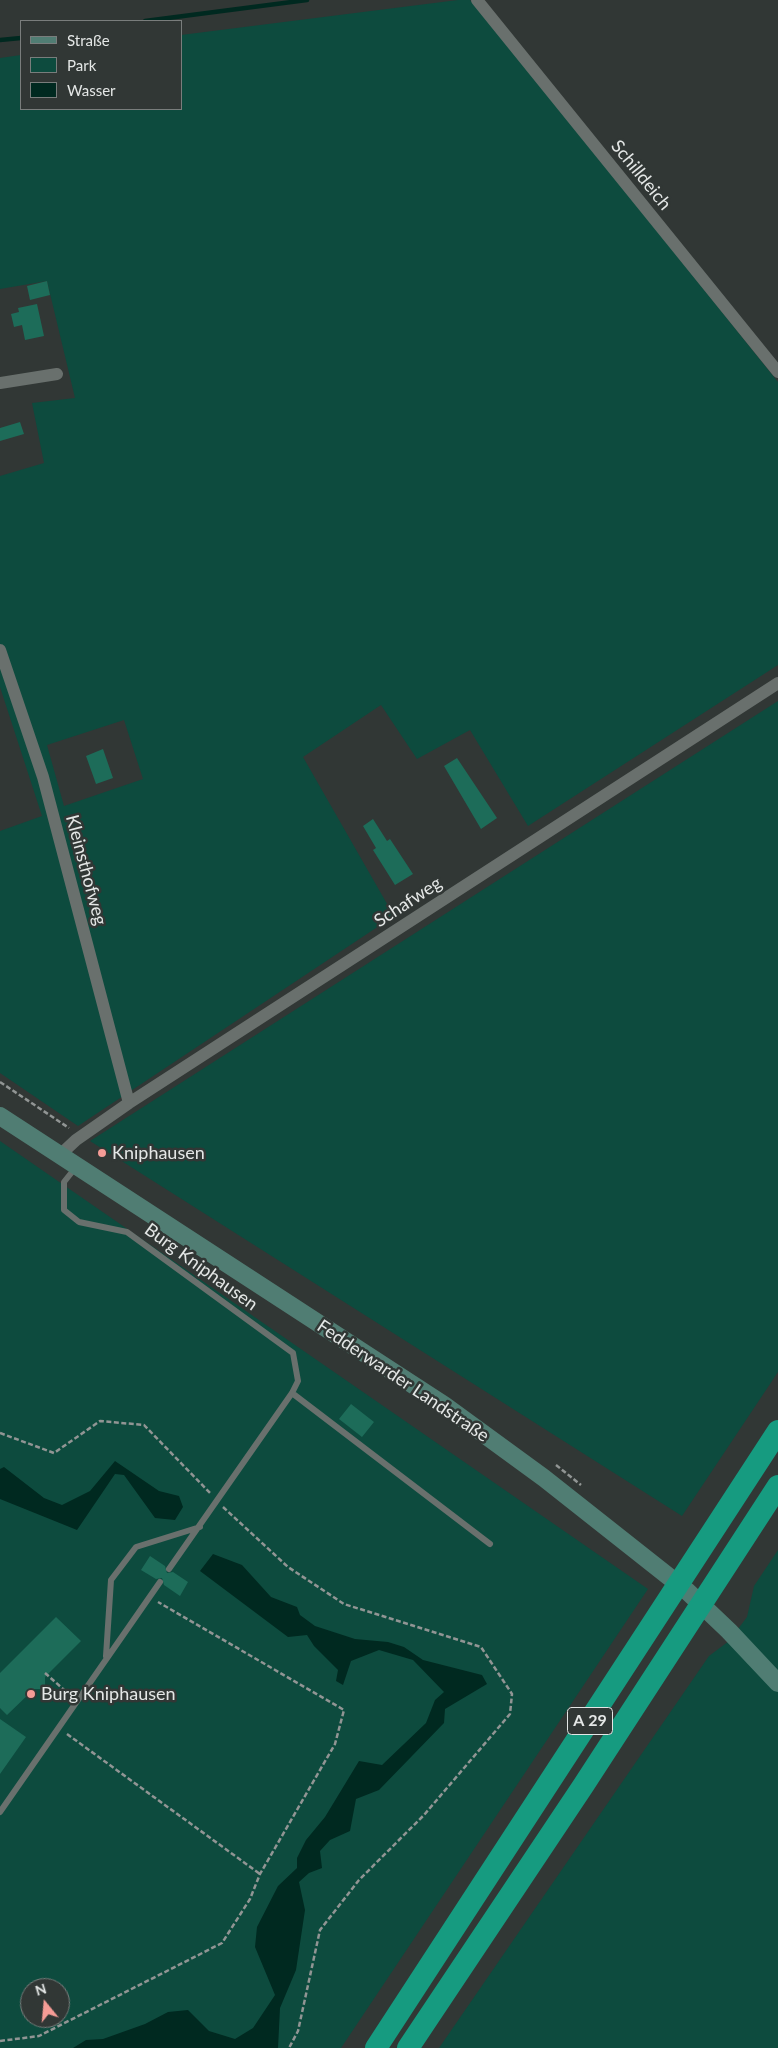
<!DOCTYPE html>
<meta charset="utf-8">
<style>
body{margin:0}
#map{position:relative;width:778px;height:2048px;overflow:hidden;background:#313735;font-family:Lato,sans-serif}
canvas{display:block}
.legend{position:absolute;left:20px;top:20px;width:162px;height:90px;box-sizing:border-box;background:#313735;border:1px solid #797d7c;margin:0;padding:6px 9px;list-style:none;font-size:15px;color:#e4e7e6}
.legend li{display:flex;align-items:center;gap:10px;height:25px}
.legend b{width:25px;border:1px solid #797d7c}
.north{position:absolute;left:20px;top:1978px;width:50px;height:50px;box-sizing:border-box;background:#313735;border:1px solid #797d7c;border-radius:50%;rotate:343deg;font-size:14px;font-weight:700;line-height:20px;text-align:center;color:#e4e7e6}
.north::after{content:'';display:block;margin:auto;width:18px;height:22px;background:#f59c96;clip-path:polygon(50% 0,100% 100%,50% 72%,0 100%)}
</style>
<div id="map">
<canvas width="778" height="2048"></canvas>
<ul class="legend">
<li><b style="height:6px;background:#507d73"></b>Straße</li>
<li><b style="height:14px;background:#0d4b3e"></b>Park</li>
<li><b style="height:14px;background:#002920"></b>Wasser</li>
</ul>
<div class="north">N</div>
</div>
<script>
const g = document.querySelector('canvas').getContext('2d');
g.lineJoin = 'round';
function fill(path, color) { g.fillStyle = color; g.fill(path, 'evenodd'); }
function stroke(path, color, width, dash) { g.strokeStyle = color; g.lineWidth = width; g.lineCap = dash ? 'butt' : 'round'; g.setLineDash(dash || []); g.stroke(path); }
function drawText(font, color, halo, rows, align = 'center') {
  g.font = font + ' Lato,sans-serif'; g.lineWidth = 5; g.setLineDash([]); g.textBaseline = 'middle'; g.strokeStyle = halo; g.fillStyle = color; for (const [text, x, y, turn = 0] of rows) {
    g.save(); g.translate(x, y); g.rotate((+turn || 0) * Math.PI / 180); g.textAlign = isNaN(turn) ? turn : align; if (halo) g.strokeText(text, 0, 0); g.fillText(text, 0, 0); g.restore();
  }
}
const green = new Path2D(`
 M458 0H470L496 30 778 382V665L528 826 470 730 417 759 381 705 303 757 394 916 78 1126 0 1073V831L42 816 0 687V476L44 463 32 403 75 398 47 281 0 289V58L21 55V109H181V35ZM124 720 143 779 64 806 47 745Z
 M778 701V1372L682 1516 90 1141Z
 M0 1141 648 1589 341 2048H0ZM30 1988H60V2018H30Z
 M778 1550V2048H439L709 1656 729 1641 747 1617 754 1586Z`);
const water = new Path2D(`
 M115 1461 159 1491 179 1496 183 1507 175 1520 155 1518 124 1475 115 1474 77 1530 0 1499V1469L4 1467 44 1498 62 1505 90 1491Z
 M213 1554 242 1565 271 1597 297 1607 300 1615 315 1626 355 1639 388 1642 404 1647 423 1660 482 1675 487 1684 445 1709 444 1723 379 1790 356 1799 350 1831 330 1840 320 1851 322 1868 309 1873 299 1882 305 1910 296 1970 280 2008 278 2048H73L86 2040 103 2039 145 2024 168 2012 188 2010 209 2031 235 2039 253 2028 275 1995 255 1947 257 1927 278 1886 297 1868V1858L306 1840 325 1817 359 1761 382 1765 426 1723 435 1700 444 1692 413 1660 379 1650 351 1661 343 1685 336 1681 338 1670 314 1646 307 1635 288 1637 200 1571Z`);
const stream = new Path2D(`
 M145 21 307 0
 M0 40 21 38`);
const building = new Path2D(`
 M47 281 50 295 30 300 27 286Z
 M37 304 44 336 25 340 22 325 14 327 11 314 19 312 18 308Z
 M20 422 24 434 0 441V428Z
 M103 749 113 778 96 784 86 756Z
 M457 758 497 818 481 829 444 766Z
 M373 819 387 841 390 839 413 874 395 885 373 850 376 848 363 826Z
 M351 1404 374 1422 362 1437 339 1419Z
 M150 1556 165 1566 167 1573 173 1572 188 1582 180 1596 164 1585 162 1578 156 1579 141 1570Z
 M56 1617 81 1641 45 1677V1689H34L7 1715 0 1708V1673Z
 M0 1719 26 1737 0 1774Z`);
const path = new Path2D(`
 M0 1082 69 1128
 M0 1433 54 1453 100 1421 144 1425 211 1494
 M556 1465 581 1485
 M223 1507 288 1567 344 1604 481 1647 512 1694 510 1714 424 1815 359 1880 320 1930 298 2031 289 2048
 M45 1673 70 1695
 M67 1734 260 1874
 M0 2041 39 2036 222 1943 250 1899 260 1874 335 1744 344 1710 158 1602`);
const lane = new Path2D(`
 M76 1167 64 1182V1210L79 1222 127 1232 293 1353 298 1381 292 1393 169 1569
 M292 1393 490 1544
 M106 1656 111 1580 136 1547 200 1527
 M0 1812 160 1582`);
const street = new Path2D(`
 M477 0 778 372
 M0 383 57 374
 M0 650 43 777 129 1103
 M60 1155 76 1140 129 1103 778 683`);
const secondary = new Path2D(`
 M0 1116 444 1405 544 1478 687 1591 729 1631 778 1683`);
const highway = new Path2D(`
 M376 2048 778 1431
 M408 2048 583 1786 778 1486`);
const markers = [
 [102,1153,5,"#f59c96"],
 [31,1694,5,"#f59c96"]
];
const shields = [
 [590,1721,45]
];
const shieldNames = [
 ["A 29",590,1721]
];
const streetNames = [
 ["Schilldeich",641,175,51],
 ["Kleinsthofweg",86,870,75],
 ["Schafweg",408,902,-33],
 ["Burg Kniphausen",201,1267,36],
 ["Fedderwarder Landstraße",403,1381,34]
];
const poiNames = [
 ["Kniphausen",112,1153],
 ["Burg Kniphausen",41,1694]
];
fill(green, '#0d4b3e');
fill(water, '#002920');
stroke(stream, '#002920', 4.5);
fill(building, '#1d6c59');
stroke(path, '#919594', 2.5, [5, 2.5]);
stroke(lane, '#69706d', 6);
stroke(street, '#69706d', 12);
stroke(secondary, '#507d73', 18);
stroke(highway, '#169b80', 22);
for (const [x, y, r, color] of markers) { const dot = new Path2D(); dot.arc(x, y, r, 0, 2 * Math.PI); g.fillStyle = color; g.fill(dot); stroke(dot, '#313735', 2); }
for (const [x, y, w] of shields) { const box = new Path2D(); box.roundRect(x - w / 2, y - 13.5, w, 27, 4); g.fillStyle = '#313735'; g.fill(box); stroke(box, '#e4e7e6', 1); }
drawText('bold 16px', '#e4e7e6', null, shieldNames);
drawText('18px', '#e4e7e6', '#313735', streetNames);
drawText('18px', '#e4e7e6', '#313735', poiNames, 'left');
</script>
